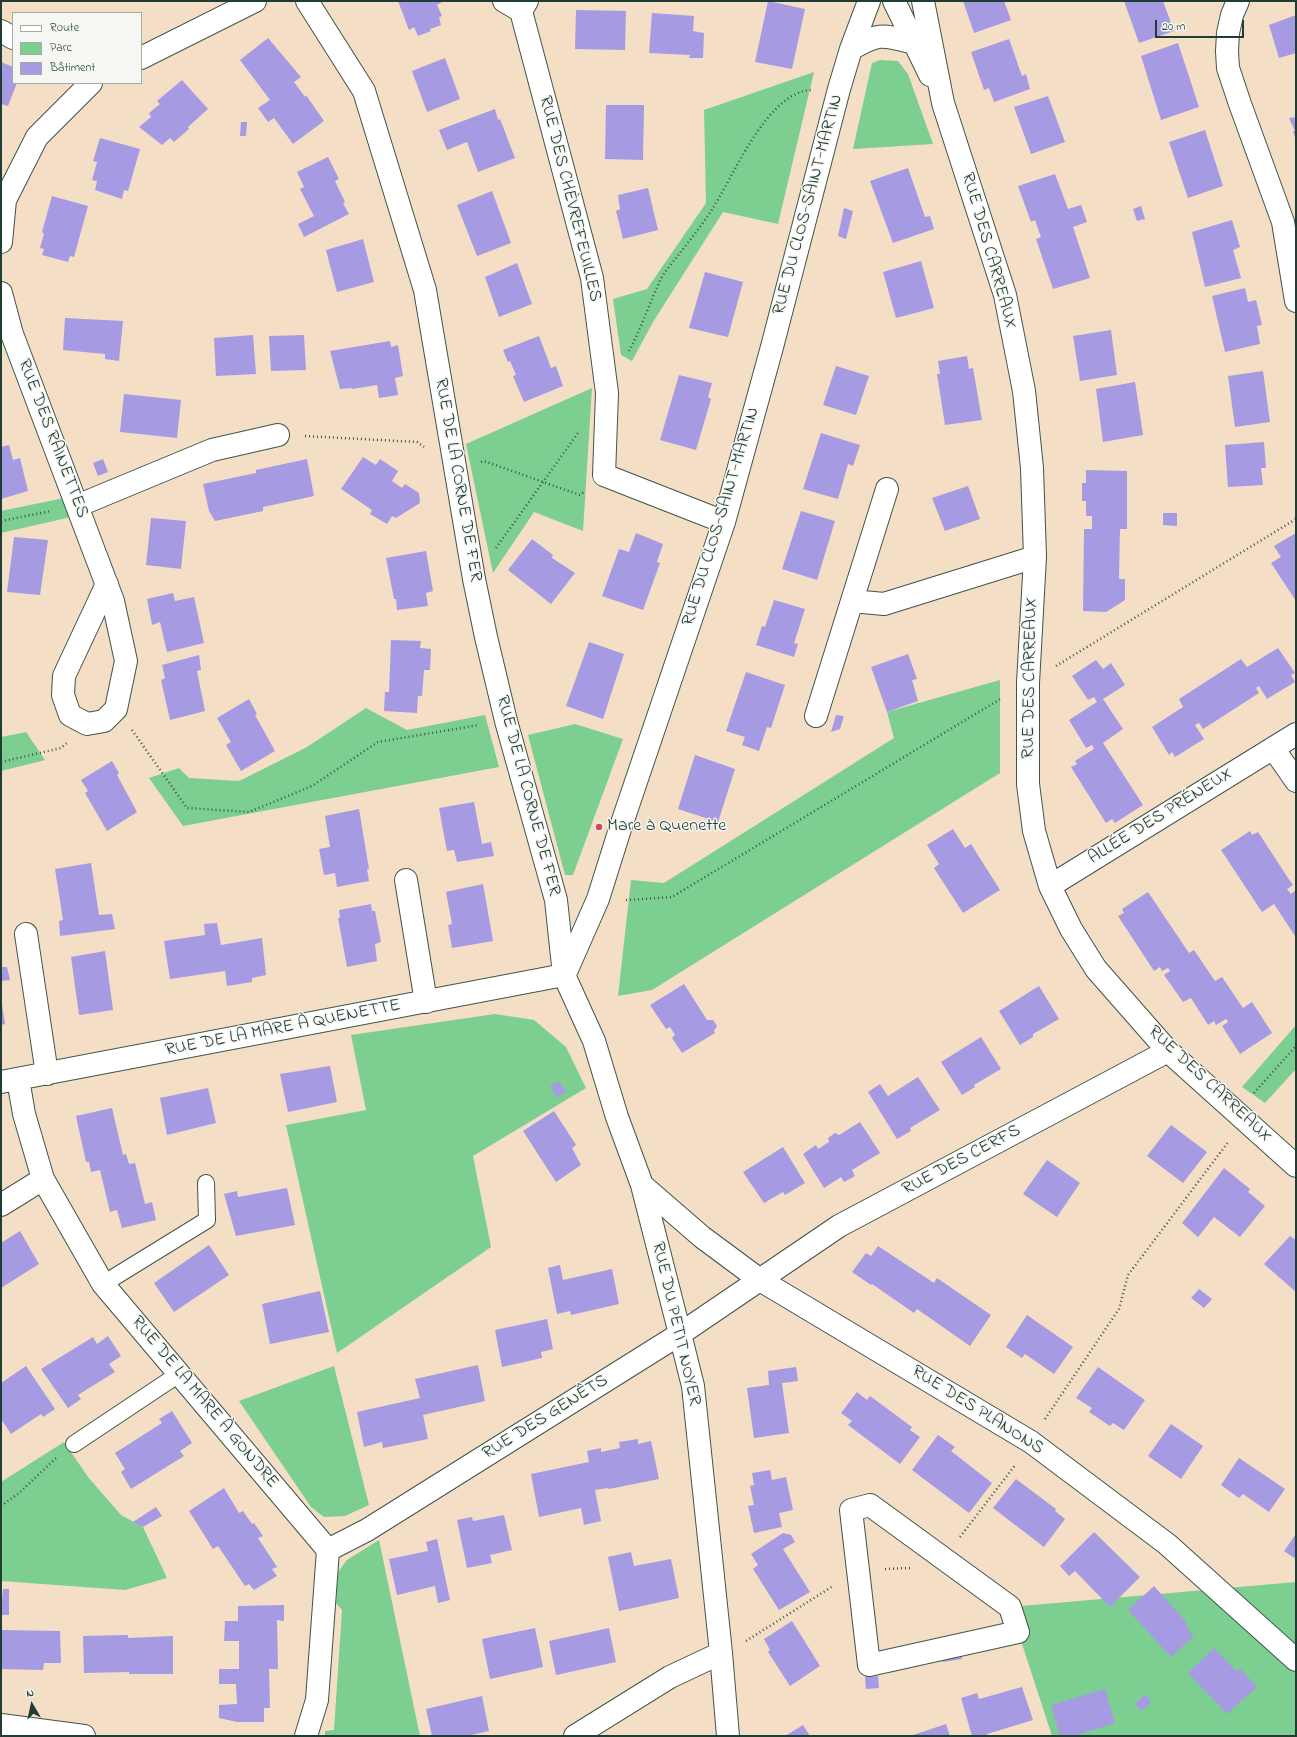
<!DOCTYPE html>
<meta charset="utf-8">
<style>
body{margin:0}
#map{position:relative;width:1297px;height:1737px;overflow:hidden;background:#f4dec5;font-family:"Indie Flower",sans-serif}
canvas{display:block}
.frame{position:absolute;inset:0;border:2px solid #1f3d34;pointer-events:none}
.legend{position:absolute;left:12px;top:12px;width:130px;height:72px;box-sizing:border-box;background:#f6f6f2;border:1px solid #a0aca6;margin:0;padding:5px 7px;list-style:none;font-size:12px;color:#1f3d34}
.legend li{display:flex;align-items:center;gap:8px;height:20px}
.legend b{width:20px;border:1px solid #a0aca6}
.north{position:absolute;left:12px;top:1685px;width:40px;height:40px;-webkit-text-stroke:3px #f6f6f2;paint-order:stroke;rotate:351deg;font-size:11px;font-weight:700;line-height:16px;text-align:center;color:#1f3d34}
.north::after{content:'';display:block;margin:auto;width:14px;height:18px;background:#1f3d34;clip-path:polygon(50% 0,100% 100%,50% 72%,0 100%)}
.scale{position:absolute;left:1155px;top:20px;width:89px;height:18px;box-sizing:border-box;border:2px solid #1f3d34;border-top:0;padding-left:5px;font-size:12px;line-height:14px;white-space:nowrap;color:#1f3d34;-webkit-text-stroke:3px #f6f6f2;paint-order:stroke}
</style>
<div id="map">
<canvas width="1297" height="1737"></canvas>
<div class="frame"></div>
<ul class="legend">
<li><b style="height:5px;background:#fff"></b>Route</li>
<li><b style="height:11px;background:#7ccf91"></b>Parc</li>
<li><b style="height:11px;background:#a69be2"></b>Bâtiment</li>
</ul>
<div class="north">N</div>
<div class="scale">20 m</div>
</div>
<script>
const g = document.querySelector('canvas').getContext('2d');
g.lineJoin = 'round';
function fill(path, color) { g.fillStyle = color; g.fill(path, 'evenodd'); }
function stroke(path, color, width, dash) { g.strokeStyle = color; g.lineWidth = width; g.lineCap = dash ? 'butt' : 'round'; g.setLineDash(dash || []); g.stroke(path); }
function drawText(font, color, halo, rows, align = 'center') {
  g.font = font + ' "Indie Flower",sans-serif'; g.lineWidth = 3; g.setLineDash([]); g.textBaseline = 'middle'; g.strokeStyle = halo; g.fillStyle = color; for (const [text, x, y, turn = 0] of rows) {
    g.save(); g.translate(x, y); g.rotate((+turn || 0) * Math.PI / 180); g.textAlign = isNaN(turn) ? turn : align; if (halo) g.strokeText(text, 0, 0); g.fillText(text, 0, 0); g.restore();
  }
}
const green = new Path2D(`
 M880 60 898 61 908 74 933 144 853 149 872 63Z
 M814 72 778 224 723 212 653 322 632 361 621 355 613 299 647 289 706 203 704 110Z
 M592 388 583 531 534 512 493 573 466 444Z
 M64 498 71 517 1 533V511Z
 M1000 680V773L652 990 618 996 631 880 664 883 894 738 887 712Z
 M366 708 407 730 485 715 499 767 183 826 149 778 179 768 189 778 239 781 307 747Z
 M575 724 623 739 573 875H565L528 735Z
 M26 732 45 760 1 771V737Z
 M495 1014 534 1020 566 1047 586 1088 473 1156 491 1247 337 1353 286 1125 366 1110 351 1035Z
 M1296 1025V1069L1265 1103 1242 1087Z
 M334 1366 369 1505 345 1516 324 1517 311 1507 239 1401Z
 M64 1442 88 1477 121 1515 143 1527 167 1578 125 1590 1 1581V1482Z
 M379 1540 420 1736H325V1731L334 1730 342 1610 336 1603 338 1572 347 1560Z
 M1296 1582V1736H1052L1010 1607Z`);
const building = new Path2D(`
 M398 1H442V2L437 5 442 16 439 17 441 25 430 29 431 31 418 36 414 27 409 30Z
 M768 1 805 9 792 69 755 62Z
 M963 1H1004L1011 20 974 33Z
 M1124 1H1163L1174 31 1139 43Z
 M576 10 626 11 625 50 575 49Z
 M652 13 694 16 693 31 704 33 703 58H689L690 55 649 53Z
 M1296 15V53L1279 58 1269 25Z
 M268 38 301 77 294 82 305 97 306 95 324 121 293 144 274 118 268 122 258 108 270 100 240 60Z
 M1009 39 1022 76 1026 74 1030 89 994 102 989 88 984 90 971 52Z
 M1178 43 1199 107 1161 120 1141 56Z
 M445 58 460 99 427 112 412 71Z
 M1 62 13 67V83H17L8 106 1 104Z
 M182 80 208 109 188 127 189 129 174 142 170 138 162 145 139 127 151 117 149 113 160 104 157 101Z
 M1048 96 1065 142 1031 154 1014 107Z
 M606 105H644L643 160 605 159Z
 M495 109 498 120 500 119 515 158 478 172 467 142 447 150 439 130Z
 M1296 117V141L1293 131H1295L1289 118Z
 M241 122H247L246 136H240Z
 M1205 130 1223 186 1188 198 1169 142Z
 M100 138 140 149 128 191 124 190 122 199 95 190 97 181 92 180 97 162 93 161Z
 M328 157 339 179 335 181 345 202 343 203 349 214 304 237 298 224 314 216 300 189 304 187 297 172Z
 M908 168 925 217 930 216 934 229 893 243 870 181Z
 M1055 174 1068 209 1081 205 1087 222 1073 227 1090 278 1053 289 1036 239 1041 237 1035 220 1031 222 1018 186Z
 M648 188 658 230 623 239 616 211 620 209 618 195Z
 M492 191 511 243 477 256 457 205Z
 M52 196 88 206 74 257 70 256 68 262 42 255 44 249 40 248 44 234 42 232Z
 M1141 206 1145 219 1137 221 1133 209Z
 M844 208 853 211 846 239 838 236Z
 M1232 220 1240 247 1233 250 1241 278 1205 287 1192 232Z
 M363 239 374 282 337 292 326 250Z
 M921 261 934 308 896 318 883 272Z
 M517 263 532 304 499 317 485 277Z
 M705 272 743 282 728 337 689 328Z
 M1245 288 1248 302 1256 300 1262 325 1257 326 1260 344 1225 352 1212 296Z
 M65 318 123 321 119 361 105 359V354L63 350Z
 M1111 330 1117 375 1080 381 1073 336Z
 M253 335 256 374 216 376 214 338Z
 M304 335 306 370 271 371 269 336Z
 M539 336 551 368 556 366 563 386 524 402 513 376 516 375 510 361 508 362 503 350Z
 M390 341 391 347 398 345 403 376 395 378 398 395 379 398 377 385 352 389 351 388 340 389 330 351Z
 M967 356 969 369 973 368 982 420 945 425 937 374H940L938 361Z
 M836 366 869 376 856 415 823 405Z
 M1263 371 1270 422 1235 427 1228 376Z
 M679 375 712 383 708 397 711 399 696 450 660 440Z
 M1135 382 1143 435 1103 442 1096 389Z
 M124 394 181 400 177 438 120 432Z
 M821 433 860 445 853 466 848 464 838 499 803 489Z
 M1264 442 1266 468H1261L1263 485 1228 487 1225 445Z
 M9 445 13 460 20 458 28 491 1 499V447Z
 M363 457 376 465 380 459 398 471 392 481 402 488 405 484 419 493 420 503 396 518 392 516 387 524 370 514 372 510 341 489Z
 M103 459 108 472 98 476 93 463Z
 M307 459 314 496 263 507V511L215 521 209 511 203 484 256 473V470Z
 M1086 470 1127 471V529H1120L1119 579H1125V600L1106 612 1083 611 1084 529H1092V516H1086V501H1082V483H1086Z
 M968 486 980 519 945 531 932 498Z
 M801 511 835 521 817 580 782 569Z
 M1163 513H1177V526L1163 525Z
 M151 518 186 521 181 569 146 565Z
 M636 533 663 544 657 562 660 563 643 610 602 596 619 549 629 552Z
 M1296 533V601L1271 563 1281 557 1274 546Z
 M14 537 48 540 40 595 7 592Z
 M532 539 553 555 552 558 575 573 551 604 508 570Z
 M426 551 433 591 426 593 428 606 397 610 396 599H394L386 558Z
 M173 593 175 601 194 597 204 643 167 652 160 622 152 625 147 599Z
 M774 600 805 609 794 643 798 644 794 657 756 645 762 626 765 627Z
 M391 640 421 641 420 648 431 649 430 670H424L422 696H418L417 713 384 711 385 692H389Z
 M589 642 624 654 603 719 566 706Z
 M1278 648 1295 673 1291 675 1295 682 1267 699 1259 686 1256 688 1259 693 1211 724 1203 729 1199 723 1195 725 1204 739 1175 757 1172 752 1169 755 1152 727 1183 707 1179 699 1241 659 1247 667Z
 M908 654 917 679 912 680 918 701 887 712 871 667Z
 M199 655 201 670 197 671 205 711 170 720 161 680 165 678 162 665Z
 M1096 660 1103 669 1111 663 1125 685 1103 699 1123 729 1103 743 1143 805 1115 823 1112 819 1106 823 1071 767 1077 764 1075 761 1094 749 1092 745 1086 748 1069 720 1097 702 1094 697 1088 700 1072 676Z
 M746 672 785 685 771 728 767 727 759 751 742 745 745 737 726 731Z
 M249 699 257 714 255 715 275 751 241 771 226 745 231 742 217 718Z
 M836 715 844 716 840 729 831 732Z
 M695 755 735 769 718 822 678 809Z
 M112 761 119 773 117 775 137 812 107 831 85 793 88 791 81 780Z
 M474 802 482 844 491 842 494 856 457 862 454 850 447 851 439 808Z
 M359 809 369 869H367L369 881 337 887 335 873 324 875 319 849 330 847 325 816Z
 M953 829 965 848 971 844 1000 890 963 913 934 868 939 864 927 845Z
 M1250 831 1252 835 1258 832 1288 878 1293 885 1287 889 1291 894 1296 890V935L1295 936 1274 904 1262 912 1221 850Z
 M91 863 99 915 112 914 115 929 60 936 59 921 63 920 55 869Z
 M483 884 493 941 452 948 448 925 452 924 446 892Z
 M1148 892 1189 953 1194 950 1215 981 1222 977 1243 1008 1252 1002 1272 1033 1240 1054 1222 1026 1228 1022 1226 1019 1216 1025 1214 1021 1208 1025 1191 998 1183 1002 1164 975 1170 971 1168 968 1162 971 1160 967 1154 971 1118 916 1124 913 1122 909Z
 M371 904 372 911H375L381 942 375 944 377 961 347 967 338 918H340L339 910Z
 M217 923 221 945 262 938 266 975 252 978V982L227 986 225 971 170 979 164 941 205 935 204 924Z
 M105 951 113 1010 79 1015 71 957Z
 M1 967H7L10 980 1 981Z
 M684 984 707 1020H713L717 1026 714 1031 715 1033 682 1053 672 1038 675 1035 670 1027 666 1029 650 1005Z
 M1039 986 1059 1019 1033 1034V1037L1020 1045 999 1011Z
 M2 1004 5 1024 1 1025V1005Z
 M981 1037 1001 1069 974 1085 975 1087 962 1095 941 1062Z
 M330 1066 337 1102 288 1112 280 1074Z
 M918 1077 940 1110 910 1128 911 1131 897 1139 868 1092 880 1084 888 1096Z
 M559 1081 566 1092 557 1098 550 1086Z
 M208 1088 216 1123 167 1135 160 1098Z
 M112 1108 123 1155 126 1154 129 1164 135 1163 145 1204 152 1202 156 1220 122 1228 117 1210 110 1212 100 1170 91 1172 89 1162H86L76 1116Z
 M554 1111 576 1145 572 1148 581 1165 556 1182 523 1131Z
 M860 1122 880 1153 852 1170 855 1176 844 1182 841 1177 824 1188 803 1154 816 1145 818 1149 829 1142 828 1138 835 1133 839 1135Z
 M1171 1125 1207 1152 1183 1183 1147 1156Z
 M783 1147 805 1183 785 1195 783 1192 764 1203 743 1172Z
 M1047 1160 1080 1183 1057 1217 1023 1194Z
 M1224 1168 1250 1189 1248 1192 1265 1206 1240 1237 1214 1217 1198 1237 1182 1223Z
 M287 1188 295 1225 236 1236 224 1194 237 1191 238 1197Z
 M20 1231 39 1264 1 1288V1243Z
 M1290 1236 1296 1240V1292L1264 1264Z
 M209 1245 229 1275 174 1312 154 1283Z
 M878 1246 934 1283 937 1278 991 1315 970 1346 917 1309 914 1313 872 1284 871 1285 852 1272 866 1253 871 1256Z
 M560 1265 563 1280 612 1269 619 1304 571 1315 570 1311 557 1314 548 1268Z
 M1199 1289 1212 1299 1204 1308 1191 1298Z
 M320 1291 329 1332 270 1344 262 1304Z
 M1027 1315 1073 1347 1054 1374 1025 1354 1022 1358 1006 1347Z
 M547 1319 553 1349 541 1352 542 1358 502 1367 495 1330Z
 M108 1336 121 1356 109 1364 115 1372 78 1395 81 1399 68 1408 41 1369 93 1337 97 1344Z
 M478 1365 485 1401 423 1415 428 1439 383 1448 382 1442 364 1447 357 1412 420 1398 415 1379Z
 M26 1366 55 1409 43 1417 41 1414 11 1434 1 1419V1383Z
 M796 1367 798 1381 782 1383 789 1433 754 1438 747 1388 769 1385 768 1371Z
 M1098 1367 1145 1400 1124 1430 1113 1423 1110 1426 1089 1412 1092 1408 1076 1398Z
 M857 1392 867 1400 870 1396 912 1427 910 1430 920 1437 900 1464 848 1425 852 1421 841 1413Z
 M172 1411 192 1443 180 1451 184 1456 131 1489 121 1472 125 1469 115 1453 162 1423 159 1419Z
 M1171 1424 1203 1446 1181 1479 1148 1456Z
 M938 1435 955 1447 951 1451 992 1483 969 1513 912 1470Z
 M638 1439V1444L651 1441 659 1479 609 1489 608 1488 595 1490 601 1521 584 1525 581 1508 539 1517 531 1474 589 1462 587 1451 601 1448V1452L620 1448 619 1442Z
 M1239 1458 1285 1489 1269 1512 1243 1494 1239 1498 1221 1485Z
 M770 1470 772 1480 786 1477 793 1510 779 1513 782 1527 754 1533 748 1506 754 1505 750 1486 754 1485 752 1473Z
 M1016 1479 1056 1509 1055 1511 1065 1519 1044 1547 993 1508Z
 M224 1488 239 1513 243 1511 252 1524 254 1523 263 1536 258 1538 277 1567 272 1569 277 1576 254 1590 249 1584 245 1586 218 1546 213 1549 189 1511Z
 M156 1507 162 1516 143 1527 133 1522Z
 M504 1515 512 1550 490 1555 492 1563 467 1568 457 1520 472 1517 473 1521Z
 M1094 1532 1140 1577 1110 1607 1075 1571 1069 1576 1060 1566Z
 M783 1533 791 1535 795 1542 783 1549 810 1592 779 1610 753 1569 758 1565 751 1554Z
 M1296 1534V1559L1284 1551Z
 M437 1539 450 1600 438 1603 435 1586 397 1595 389 1559 428 1551 426 1542Z
 M631 1552 634 1566 671 1559 679 1598 619 1611 608 1557Z
 M1154 1586 1188 1624 1186 1627 1194 1636 1171 1657 1128 1610Z
 M3 1589H9V1615H1Z
 M284 1605V1621L277 1620 278 1669H269L270 1708H264V1722H237L219 1718V1705L237 1704 236 1684H219V1669H239V1641H224L225 1621H238V1606Z
 M792 1621 820 1666 790 1686 768 1652 770 1650 764 1639Z
 M535 1628 543 1667 490 1679 482 1639Z
 M609 1628 616 1662 556 1675 549 1641Z
 M1 1630 60 1631 61 1663H44L43 1670 1 1669Z
 M128 1635V1638L173 1636V1674H129V1672L84 1673 83 1636Z
 M960 1646 962 1659 943 1662 942 1650Z
 M1214 1648 1237 1672 1240 1668 1257 1687 1227 1714 1188 1673Z
 M878 1676 879 1688 866 1689 865 1677Z
 M1022 1687 1033 1720 987 1734 988 1736H972L961 1698 977 1693 979 1699Z
 M1105 1689 1115 1723 1073 1736H1060L1051 1705Z
 M1145 1694 1151 1702 1141 1711 1135 1704Z
 M482 1696 489 1731 467 1736H432L426 1709Z
 M946 1724 950 1736H910Z
 M803 1725 810 1736H785Z`);
const path = new Path2D(`
 M629 351C642 327 650 301 662 277 666 270 672 263 677 257 688 242 701 227 711 211 733 178 767 91 812 90
 M305 436 417 442 424 447
 M481 462 484 461 580 495 584 492
 M1 521 51 511
 M496 548 578 433
 M1056 666 1296 519
 M132 730 187 808 249 812 312 786 378 742 479 725
 M1 762 61 748 67 743
 M626 900 672 897 1002 698
 M1254 1093 1296 1046
 M1045 1419 1119 1309 1128 1275 1229 1141
 M1 1506 19 1493 56 1458
 M960 1537 1016 1464
 M885 1569 910 1568
 M746 1641 833 1586`);
const service = new Path2D(`
 M103 1284 207 1220 206 1183
 M74 1444 179 1374`);
const minor = new Path2D(`
 M307 1 364 91 425 290 474 579 486 637 506 721 556 900 564 975 594 1041 617 1117 642 1185 680 1334 693 1386 721 1653 728 1736
 M504 1 521 11
 M527 1 521 11 592 278 607 393 604 475 724 522
 M894 1 930 75
 M923 1 943 103 1005 295 1024 391 1032 468 1035 557 1028 683V784L1034 831 1050 886 1071 929 1096 969 1168 1051 1296 1166
 M1238 1 1232 15 1228 33 1227 51 1228 68 1240 104 1283 222 1296 301
 M1 31 13 38
 M851 49C880 32 883 35 914 43
 M141 58 255 1
 M1 242 5 200 37 137 91 83
 M1 293 12 334 77 506 113 601 126 661 116 709 104 721 87 724 70 715 63 695 64 676 107 584
 M77 506 212 450 278 435
 M852 601 884 604 1035 557
 M816 716 887 489
 M1273 748 1296 781
 M406 880 426 1002
 M1050 886 1296 734
 M26 934 47 1074
 M565 974 598 899 620 829 724 522 772 347 839 89 851 49 869 1
 M18 1079 24 1114 43 1179 103 1284 328 1550 317 1700 306 1736
 M1 1082 564 975
 M642 1185 702 1237 760 1280 1031 1442 1167 1544 1296 1660
 M1 1205 43 1179
 M870 1505 1010 1607 1018 1632 869 1665 851 1510Z
 M328 1550 367 1530 680 1334 839 1226 1168 1051
 M1 1725 84 1736
 M575 1736 670 1677 721 1653`);
const markers = [
 [599,827,4,"#d1495b"]
];
const streetNames = [
 ["RUE DES CHÈVREFEUILLES",569,199,76],
 ["RUE DU CLOS-SAINT-MARTIN",809,205,-75],
 ["RUE DES CARREAUX",988,251,74],
 ["RUE DES RAINETTES",52,439,69],
 ["RUE DE LA CORNE DE FER",457,480,80],
 ["RUE DU CLOS-SAINT-MARTIN",722,517,-73],
 ["RUE DES CARREAUX",1031,678,-89],
 ["RUE DE LA CORNE DE FER",527,796,75],
 ["ALLÉE DES PRÉNEUX",1161,817,-32],
 ["RUE DE LA MARE À QUENETTE",283,1029,-11],
 ["RUE DES CARREAUX",1209,1085,43],
 ["RUE DES CERFS",962,1161,-28],
 ["RUE DU PETIT NOYER",675,1324,77],
 ["RUE DE LA MARE À GONDRE",204,1403,50],
 ["RUE DES PLANONS",977,1411,32],
 ["RUE DES GENÊTS",546,1418,-32]
];
const poiNames = [
 ["Mare à Quenette",607,827]
];
fill(green, '#7ccf91');
fill(building, '#a69be2');
stroke(service, '#3f554a', 18);
stroke(minor, '#3f554a', 24);
stroke(path, '#3f554a', 2.5, [1, 3]);
stroke(service, '#fff', 16);
stroke(minor, '#fff', 22);
for (const [x, y, r, color] of markers) { const dot = new Path2D(); dot.arc(x, y, r, 0, 2 * Math.PI); g.fillStyle = color; g.fill(dot); stroke(dot, '#f6f6f2', 1.5); }
drawText('18px', '#1f3d34', '#f6f6f2', streetNames);
drawText('18px', '#1f3d34', '#f6f6f2', poiNames, 'left');
</script>
